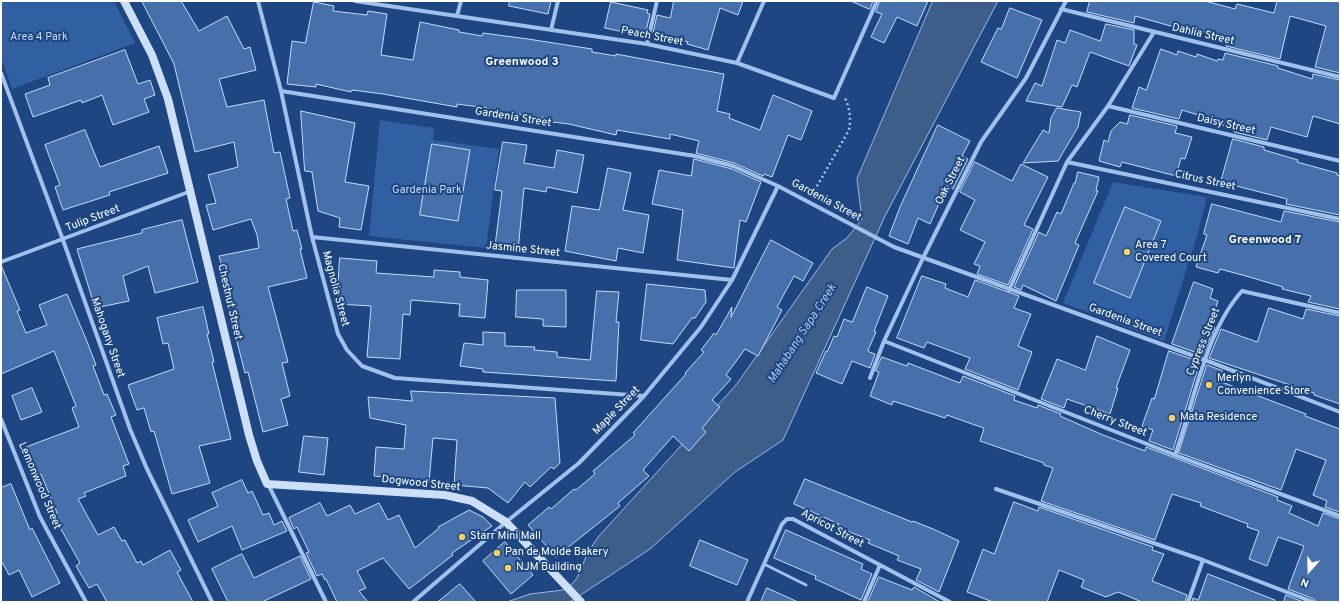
<!DOCTYPE html>
<style>
body{margin:0}
#map{position:relative;width:1341px;height:603px;overflow:hidden;background:#1d4682;font-family:Overpass,sans-serif}
canvas{display:block}
.frame{position:absolute;inset:0;border:2px solid #fff;pointer-events:none}
.north{position:absolute;left:1289px;top:551px;width:40px;height:40px;-webkit-text-stroke:3px #1d4682;paint-order:stroke;rotate:200deg;font-size:11px;font-weight:700;line-height:16px;text-align:center;color:#fff}
.north::after{content:'';display:block;margin:auto;width:14px;height:18px;background:#fff;clip-path:polygon(50% 0,100% 100%,50% 72%,0 100%)}
</style>
<div id="map">
<canvas width="1341" height="603"></canvas>
<div class="frame"></div>
<div class="north">N</div>
</div>
<script>
const g = document.querySelector('canvas').getContext('2d');
g.lineJoin = 'round';
function fill(path, color) { g.fillStyle = color; g.fill(path, 'evenodd'); }
function stroke(path, color, width, dash) { g.strokeStyle = color; g.lineWidth = width; g.lineCap = dash ? 'butt' : 'round'; g.setLineDash(dash || []); g.stroke(path); }
function drawText(font, color, halo, rows, align = 'center') {
  g.font = font + ' Overpass,sans-serif'; g.lineWidth = 4; g.setLineDash([]); g.textBaseline = 'middle'; g.strokeStyle = halo; g.fillStyle = color; for (const [text, x, y, turn = 0] of rows) {
    g.save(); g.translate(x, y); g.rotate((+turn || 0) * Math.PI / 180); g.textAlign = isNaN(turn) ? turn : align; if (halo) g.strokeText(text, 0, 0); g.fillText(text, 0, 0); g.restore();
  }
}
const green = new Path2D(`
 M1 1H114L135 43 12 89 1 58Z
 M380 120 434 128 433 140 499 149 486 248 369 236Z
 M1113 182 1207 197 1197 236 1164 341 1063 303Z`);
const water = new Path2D(`
 M933 1H998L885 216 783 440 735 472 650 549 570 602H507L530 594 563 590 571 585 577 578 588 552 599 536 736 385 832 249 847 238 862 219 857 179Z`);
const building = new Path2D(`
 M142 1H181L199 31 227 16 244 49 250 47 256 70 219 79 227 107 264 100 274 153 280 152 290 198 286 199 293 231 297 230 302 249H300L307 278 268 287 288 362 282 363 290 396 281 399 288 425 263 432 248 372 245 373 227 303 232 302 219 256 259 248 257 235 251 219 213 230 206 205 216 203 208 175 238 167 234 142 195 152 174 64Z
 M510 1H551L548 14 509 6Z
 M674 1H743L738 15 720 8 708 50 687 44 688 42 653 33 657 15 670 18Z
 M851 1H873L870 9Z
 M880 1H928L917 26 897 17 884 43 871 37 882 14 876 12Z
 M1090 1H1205L1235 9 1237 4 1274 13 1277 1H1340V73L1315 67 1326 26 1290 16 1280 59 1226 46 1228 38 1193 29 1192 32 1135 16 1134 23 1087 12Z
 M314 2 334 6 333 11 367 15 368 11 387 14 381 55 413 60 420 22 459 30V32L482 36 483 33 528 39 592 49V52L616 56V54L724 74 717 111 730 114 729 118 760 130 773 95 812 111 801 140 788 135 772 177 764 174 763 176 734 163 696 153 699 141 670 134V139L617 130 616 135 569 124 544 121V118L512 113V116L487 111V108L457 104V107L383 94 352 90 351 92 316 84V87L287 84 292 41 305 43Z
 M611 2 648 10 647 13 650 14 646 31 644 30 642 36 605 28Z
 M1010 8 1042 20 1017 78 981 62 998 28 1001 29Z
 M1106 24 1134 30V44L1137 45 1129 66 1090 52 1077 87 1072 85 1062 107 1026 101 1035 83 1042 86 1057 40 1065 43 1070 30 1100 41Z
 M1161 49 1177 55 1178 51 1196 57 1197 54 1217 61 1218 59 1223 60 1225 53 1278 66V68L1312 79 1313 74 1340 80V124L1313 116 1307 137 1271 127 1267 140 1234 132 1235 129 1216 123 1217 121 1182 110 1179 119 1132 108 1139 87 1146 90Z
 M125 50 138 84 150 80 155 95 144 99 149 112 113 125 102 95 82 103 81 100 33 117 25 94 50 85 48 78Z
 M1057 108 1081 112 1078 127 1058 161 1023 163 1043 130 1049 133 1051 118Z
 M301 111 355 123 345 182 369 186 361 230 339 227 340 218 318 211 312 172 305 171Z
 M1130 115 1177 126 1175 133 1192 137 1185 159 1181 158 1176 176 1122 162 1120 167 1099 161 1104 140 1108 142 1111 131 1120 122 1127 124Z
 M938 125 970 141 962 156 968 159 953 189 947 186 930 224 918 218 908 244 889 236 900 207Z
 M85 130 100 167 159 146 168 173 109 192 110 195 63 210 55 187 60 185 45 145Z
 M1233 139 1264 147V150L1298 160 1297 162 1337 173V175L1340 176V215L1286 204 1287 199 1221 182Z
 M503 142 527 145 524 163 554 168 557 150 584 155 577 193 547 187 546 192 524 188 518 251 495 246 502 191 495 190Z
 M432 144 470 150 458 221 420 215Z
 M694 159 732 169 761 182 746 222 740 220 734 268 677 260 683 210 652 204 659 170 691 176Z
 M975 162 1012 181 1021 164 1048 177 1024 225 1033 229 1008 285 977 274 980 266 974 264 985 242 960 230 975 200 960 192Z
 M608 168 631 173 623 210 649 215 643 253 618 248 616 261 565 251 572 206 599 210Z
 M1078 172 1099 177 1096 191H1098L1075 243 1079 245 1056 301 1023 285 1021 290 1014 287 1039 232 1046 236 1057 212 1061 214 1074 183H1075Z
 M1212 204 1281 222 1284 211 1340 222V309L1308 302 1311 296 1282 289 1283 287 1246 276 1220 269 1218 273 1196 267 1207 235 1204 234Z
 M1125 207 1161 221 1130 298 1094 283Z
 M182 220 198 282 155 293 148 266 123 276 129 301 95 308 77 249 142 233V230Z
 M771 240 813 263 803 281 794 276 777 307 782 310 758 356 745 349 726 375 731 379 712 400 720 407 702 428 706 432 689 451 673 436 643 470 649 476 618 503 620 506 556 557 528 525 549 507 551 509 574 489 576 490 595 474 593 471 635 435 633 433 686 374 685 373 704 352 701 350 714 333 716 335 732 307 731 317Z
 M340 258 377 261 376 273 434 277V270L460 272V277L488 280 485 318 459 316 460 304 411 300 410 315 403 314 400 359 367 357 371 306 337 304Z
 M1 265 20 310 17 311 26 333 47 325 39 305 67 294 86 339 96 365 93 366 104 395 107 394 116 415 111 417 129 464 123 466 126 476 84 493 86 496 78 499 98 535 114 527 122 541 125 540 137 563 141 561 143 565 170 550 181 570 177 572 193 602H107L97 584 89 588 76 566 80 563 53 515 57 513 41 474 37 475 26 447 79 427 72 408 76 406 54 351 1 374Z
 M922 276 946 284 945 288 968 297 975 280 1019 296 1014 308 1031 314 1018 346 1032 352 1018 390 965 369 970 358 927 342 924 348 897 338Z
 M1194 282 1213 289 1210 298 1218 301 1210 325 1215 327 1203 355 1172 344Z
 M647 284 705 290 706 302 695 318H692L673 344 641 340Z
 M867 287 888 296 874 331 876 332 868 350 869 352 875 354 870 368 852 361 842 384 816 373 826 351 827 352 834 336 837 337 844 319 852 322Z
 M517 290H566V327L543 326V319L516 317Z
 M597 291 619 292 616 322H619L616 381 483 372V369L460 366 464 343 483 345V332L505 333V346L535 347 534 350 557 352V357L590 360Z
 M203 307 209 334H207L214 362H212L231 439 199 446 210 483 172 494 154 431 151 432 144 408 137 410 128 385 174 369 168 343 163 344 157 318Z
 M1269 308 1303 319 1306 309 1340 316V404L1314 395V393L1209 358 1221 329 1257 342Z
 M1097 336 1130 350 1116 388H1118L1110 414 1067 399 1064 408 1041 399 1057 359 1085 370Z
 M1169 351 1200 362 1173 450 1149 441 1153 430 1142 426 1152 398 1154 399Z
 M882 357 907 366 908 363 960 383 963 376 1015 396 1014 400 1037 408 1038 405 1061 414 1060 416 1103 435 1145 451 1146 447 1278 497 1277 500 1292 506 1289 513 1318 526 1323 513 1340 519V602H1316L1314 599 1288 589 1304 546 1278 537 1267 566 1249 559 1259 531 1247 527 1248 524 1200 506 1201 503 1172 494 1155 540 1041 501 1053 468 1044 465V463L980 441 984 428 972 424 947 415 945 418 893 401 892 405 870 396 879 372 876 371Z
 M1207 365 1223 371 1219 381 1306 414 1305 416 1340 429V512L1325 507 1327 501 1313 495 1326 460 1296 449 1281 490 1179 453Z
 M32 388 42 412 21 420 12 396Z
 M411 391 555 398 560 463 554 469 551 467 530 487 525 482 508 503 488 488 454 485 457 440 433 438 429 482 374 476 376 447 404 449 406 425 370 418 368 397 412 401Z
 M304 436 328 438 324 475 299 472Z
 M805 479 912 522 913 521 933 529 959 541 939 592 916 580 921 569 897 560 899 556 868 543 870 540 837 527 839 524 794 504Z
 M242 480 248 493 252 491 263 515 269 513 274 525 282 521 287 531 242 550 232 526 198 542 188 520 218 506 212 493Z
 M11 484 30 530 32 528 60 583 32 597 19 570 9 575 1 560V488Z
 M1014 502 1038 511 1039 507 1153 547 1152 550 1164 554 1152 581 1187 595 1185 602H1142L1118 592 1106 597 1081 587 1084 580 1059 570 1047 602H993L967 592 983 549 994 554Z
 M320 503 327 516 350 505 355 514 379 503 388 520 399 515 415 548 439 528 438 527 469 510 483 517 492 526 452 553 453 555 409 589 383 558 357 571 366 588 359 591 368 602H337L326 579 325 580 322 574 317 576 306 553 309 552 297 527 294 529 289 518Z
 M786 530 863 564 861 569 872 574 861 600 815 579 816 576 774 558Z
 M700 540 748 560 737 585 690 566Z
 M505 542 533 575 511 594 483 561Z
 M242 554 254 578 300 556 311 579 262 602H228L212 569Z
 M1208 574 1275 600V602H1192L1193 598 1198 600Z
 M879 577 912 590 914 587 940 602H868Z
 M460 584 476 602H438Z
 M767 588 798 602H761Z
 M1286 595 1303 602H1284Z`);
const path = new Path2D(`
 M812 195 849 130C851 118 850 107 844 96`);
const lane = new Path2D(`
 M764 564 806 585`);
const street = new Path2D(`
 M258 1 281 91 312 237 338 334 347 350 362 366 395 378 644 396
 M355 1 647 44 737 63 834 98 877 1
 M1061 9 1340 77
 M457 16 461 1
 M551 30 558 1
 M647 44 657 1
 M737 63 764 1
 M1 73 63 240 130 429 147 469 212 602
 M281 91 695 156 733 166 778 186 894 247 1205 360 1340 412
 M1108 106 1340 161
 M1067 162 1340 219
 M312 237 732 280
 M1 262 191 191
 M1009 290 1067 162 1108 106 1154 32
 M884 341 1175 455 1340 516
 M870 378 884 341 923 258 981 142 1026 78 1066 1
 M1 419 40 517 86 602
 M1175 455C1194 403 1205 332 1242 291L1340 313
 M268 484 326 602
 M996 489 1203 560 1313 602
 M413 602 506 522 579 463 644 396 701 327 732 280 778 186
 M747 602 782 524 787 519H793L950 602
 M864 602 880 565
 M1188 602 1203 560`);
const secondary = new Path2D(`
 M124 1 152 55 168 99 249 435 257 461 267 484 445 495 472 501 506 522 581 602`);
const markers = [
 [1127,252,4,"#fad160"],
 [1209,385,4,"#fad160"],
 [1172,418,4,"#fad160"],
 [462,537,4,"#fad160"],
 [497,553,4,"#fad160"],
 [508,568,4,"#fad160"]
];
const streetNames = [
 ["Dahlia Street",1203,35,13],
 ["Peach Street",652,37,11],
 ["Gardenia Street",513,118,9],
 ["Daisy Street",1226,125,13],
 ["Oak Street",951,181,-63],
 ["Citrus Street",1205,181,12],
 ["Gardenia Street",826,201,28],
 ["Tulip Street",93,219,-21],
 ["Jasmine Street",523,250,6],
 ["Magnolia Street",335,289,75],
 ["Chestnut Street",229,302,77],
 ["Gardenia Street",1125,321,20],
 ["Mahogany Street",107,338,71],
 ["Cypress Street",1204,342,-68],
 ["Maple Street",617,411,-46],
 ["Cherry Street",1115,422,21],
 ["Dogwood Street",421,484,6],
 ["Lemonwood Street",39,486,67],
 ["Apricot Street",832,529,28]
];
const parkNames = [
 ["Area 4 Park",39,38],
 ["Gardenia Park",427,191]
];
const poiNames = [
 ["Area 7",1135,246],
 ["Covered Court",1135,259],
 ["Merlyn",1217,379],
 ["Convenience Store",1217,392],
 ["Mata Residence",1180,418],
 ["Starr Mini Mall",470,537],
 ["Pan de Molde Bakery",505,553],
 ["NJM Building",516,568]
];
const neighbourhoodNames = [
 ["Greenwood 3",522,63],
 ["Greenwood 7",1265,241]
];
const waterNames = [
 ["Mahabang Sapa Creek",803,334,-57]
];
fill(green, '#3060a1');
fill(water, '#3e5d89');
stroke(water, '#95bbec', 1);
fill(building, '#4570ab');
stroke(building, '#c6dbf7', 1);
stroke(path, '#a2c1ea', 2.5, [2, 3]);
stroke(lane, '#a2c1ea', 3);
stroke(street, '#a2c1ea', 4);
stroke(secondary, '#cddef7', 8);
for (const [x, y, r, color] of markers) { const dot = new Path2D(); dot.arc(x, y, r, 0, 2 * Math.PI); g.fillStyle = color; g.fill(dot); stroke(dot, '#1d4682', 1.5); }
drawText('11px', '#fff', '#1d4682', streetNames);
drawText('11px', '#c6dbf7', '#1d4682', parkNames);
drawText('11px', '#fff', '#1d4682', poiNames, 'left');
drawText('bold 12px', '#fff', '#1d4682', neighbourhoodNames);
drawText('italic 12px', '#adcbf1', '#1d4682', waterNames);
</script>
